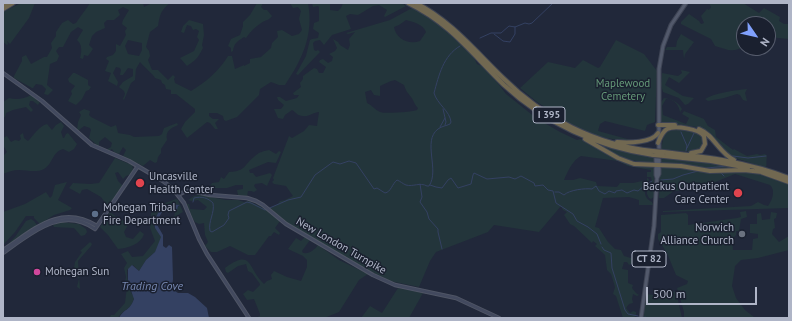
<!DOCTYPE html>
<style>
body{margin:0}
#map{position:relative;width:792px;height:321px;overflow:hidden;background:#21283a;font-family:"PT Sans",sans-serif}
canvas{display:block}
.frame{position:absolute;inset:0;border:4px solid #afb5c7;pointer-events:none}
.north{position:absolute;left:736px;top:16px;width:40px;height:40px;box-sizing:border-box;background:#1a202f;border:1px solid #565c6c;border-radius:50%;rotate:124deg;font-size:11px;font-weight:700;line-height:16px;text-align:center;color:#afb5c7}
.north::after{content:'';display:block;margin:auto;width:14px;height:18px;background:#80a0fc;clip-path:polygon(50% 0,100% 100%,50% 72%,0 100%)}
.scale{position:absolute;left:646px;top:287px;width:111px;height:18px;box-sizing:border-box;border:2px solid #afb5c7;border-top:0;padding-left:5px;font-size:12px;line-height:14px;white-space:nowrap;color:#afb5c7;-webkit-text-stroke:3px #1a202f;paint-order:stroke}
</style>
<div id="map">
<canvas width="792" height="321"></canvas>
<div class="frame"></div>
<div class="north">N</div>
<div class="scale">500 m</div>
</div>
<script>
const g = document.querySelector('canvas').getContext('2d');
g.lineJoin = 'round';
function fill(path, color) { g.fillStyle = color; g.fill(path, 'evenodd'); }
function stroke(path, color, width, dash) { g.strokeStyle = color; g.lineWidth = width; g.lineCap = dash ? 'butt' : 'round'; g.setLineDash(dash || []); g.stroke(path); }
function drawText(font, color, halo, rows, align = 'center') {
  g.font = font + ' "PT Sans",sans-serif'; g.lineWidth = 3; g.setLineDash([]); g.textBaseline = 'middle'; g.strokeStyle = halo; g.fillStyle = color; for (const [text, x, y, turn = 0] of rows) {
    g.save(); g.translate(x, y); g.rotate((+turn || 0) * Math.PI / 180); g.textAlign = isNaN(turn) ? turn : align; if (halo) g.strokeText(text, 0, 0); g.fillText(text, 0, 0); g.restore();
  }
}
const green = new Path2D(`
 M21 3H35L29 18 10 44 7 41 8 44 7 45 3 42V39L6 41 3 39V12Z
 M90 3H143L144 7 152 3H170C160 11 160 15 158 26L150 32 146 47 149 51 150 56 148 60 152 70H158L168 80 173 75 175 77 174 79 175 83 191 91C206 82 219 71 228 56H232L235 69 244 65V66L250 63V59L261 57 271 48 272 43 278 37 277 31 282 30 292 36 299 34 302 30 299 19 301 11 298 7 293 8 290 3H308C314 35 302 60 285 85H279L271 82 260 89 259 95 237 117 226 121 224 120 223 116 217 113H209V116L213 119H219L215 123 218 129H215L210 123 207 122 187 138 181 129 185 122 195 112V109L176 94H171V90L166 89 165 85 162 83 161 80 155 78C154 75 143 66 140 62L136 69 135 80 131 83 124 100 123 99 125 94 124 91 119 87 123 82 133 76V69L128 68 123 75H120L121 70 120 68 116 67 113 73 118 82 117 86 108 81 111 73 105 71 109 61 106 59 107 57 113 55 116 51V44L120 46 126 35 125 31 127 28 122 24 123 20 129 10 123 7 118 10 120 15 114 20H107L104 23 105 28 96 32 92 36 89 45 93 49 88 56 84 55 83 59 80 58C82 51 82 44 77 40L83 30 78 27 71 32 63 47H59L56 51 59 56 57 61 50 64 47 85 53 90 48 95 44 94 46 89 42 85 36 84 33 88H32L14 78V76L22 61V57L26 55 31 64 44 57H47L52 48 51 43 56 36V32L62 23 68 20 73 24 76 23C80 16 86 10 90 3ZM128 40 142 43V50L139 56 128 54 125 46Z
 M257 3H263L261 7 264 10H267L272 16C270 20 265 20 261 23 255 27 250 32 246 38L244 37C238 41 234 43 233 51L231 52V48L228 46 231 39 240 35 243 26V22L250 15Z
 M312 3H330V10L338 11 341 8 343 3H402L406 6 385 17 384 16 387 10 379 5 373 6 358 15 350 14 346 16 351 29 332 35 324 45 320 40 315 41 313 43 314 50 316 51 318 50 320 52 298 75 296 74 306 56 310 40 312 39 318 38 319 33 313 29 314 23 319 21V7L318 6 313 7Z
 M709 3H743L759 13 764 8 780 17 779 21 784 24H789V39L768 37V24H744V46C733 54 727 49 715 46L711 39 681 24V22L689 14 699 21 701 24 704 23 701 16 707 9 709 10 711 7Z
 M412 8C423 13 434 20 443 28 448 32 452 37 457 41 464 47 474 55 477 64L482 66 497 82 506 94 536 118 560 132 577 140 581 139C604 152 625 167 652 167L654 169V197L651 199 649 198 647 194V178L649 179 647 185 652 181 651 177H647V172H651V170L628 166 618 161 581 156C572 161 568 171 564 180H573L580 178 596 182 597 186 617 187 620 183H633L642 181 645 182C645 191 643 198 652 202L653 205H639V200L629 197 603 198 595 227 599 228 608 242 615 249 621 250 624 256 631 258 636 263H632L629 265 627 262H624L622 269 628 270V283L633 285 632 288 636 293 639 295 637 296 633 294 632 299 633 303 629 304 626 308 630 313 633 311 636 312V316L633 318H623L616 296 613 294 615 287 611 274 607 270 605 255 595 246 597 244 593 241 592 243 574 226 570 224 564 215 567 212 563 210 561 206 539 232 494 225 488 232 436 252 430 261 419 287 390 281 352 262 286 222 270 208 277 205 280 201 285 200 293 196 286 186 274 184 272 182 274 180 273 178 289 136 292 138 304 131 309 125 317 126 319 112C314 112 309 117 303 116 297 116 296 112 292 110L285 115 283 119 278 118 274 109H281L284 105 278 100 277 97H280L286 101 297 98 299 95H294L293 93 301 87 300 83 303 79V76L314 68 317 69 319 73H323L326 67 319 62 320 60 323 59 328 63 332 61 333 57 329 54 335 51 337 48 333 39 338 42 340 45 348 50 350 45 349 39 355 32 348 34 346 33 390 20ZM406 20C413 22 423 24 426 32L420 41C409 45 396 39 394 27L399 25ZM395 80 404 85C406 91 407 92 411 97 413 99 414 104 418 108L417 110C413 112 384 114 380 112 375 110 372 105 367 103L365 92 371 90 374 95 380 96V86L391 81Z
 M189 20 203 24 204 35 202 45 203 48C197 59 197 59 187 66L180 58 194 51 199 40 197 37 199 31 196 29 193 30 191 26 187 25 184 33 181 32 183 26Z
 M681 34 694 42 685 54 684 59 683 50H665L667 47H676L677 41Z
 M616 40 644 54 657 71 655 122 647 125 645 131 605 121 600 124 598 131 631 140C601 142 575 127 550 113L551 111 537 102 520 88 548 62 575 68 583 60 598 68 600 67Z
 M681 70 690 72 679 83 669 77 665 85 683 96 694 98 688 104 685 105 679 98 663 92 661 85 662 73 678 76 682 73Z
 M73 73H75L88 80V85L91 87 89 90 86 91 82 99 76 105 68 101 72 94 71 91 75 86 69 82 68 79Z
 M747 89 745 93 747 101 743 100 740 95 737 94 724 98 708 101 705 99C714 93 736 90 747 89Z
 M31 95 40 102 38 105 33 101H30L29 105 33 110 31 112 26 107 13 110 6 113 5 117 3 118V102L9 98C16 100 24 99 31 95Z
 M664 98C672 99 678 102 682 109L680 112C679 106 675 99 666 99L662 106 663 115 686 124 689 118 682 114 684 111 704 119 708 126 715 130 716 137 733 150 734 149 747 156 757 154 760 155 765 154 767 156C766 160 767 164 766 168L729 156 709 133 702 128 671 123H663L661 121V102Z
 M84 109 90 111 89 115 91 117 111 127 116 125 118 133 130 135 134 137 159 136 162 134 164 128 177 123 178 125C171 128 165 131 167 140L161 149V153L158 157 157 162 155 163 150 160 143 166 123 156 126 150 123 147 119 154 114 152 112 149 109 151 106 150 111 147 112 143 105 137 99 142V147L89 138 91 130 90 128 84 126 79 130H77L78 122 81 115 79 112Z
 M61 122 64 126 61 132 63 138H64L66 134 68 133 77 144 74 149 69 152 63 149C52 152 53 164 44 169 37 173 26 170 19 170 13 170 8 172 3 174V156L7 152 3 145V138L7 136 11 142 15 140 19 141 21 139 20 135 23 133 24 138 28 141C34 135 39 126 47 124L52 130 56 125Z
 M678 129 697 131 705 140 703 148 695 152 661 150 664 134 669 130Z
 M596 143 624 151 654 156V163C629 162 617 156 596 143Z
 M269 150 276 154 279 151 281 152 276 163 268 162 249 170 250 173H253L256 177 270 173 272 175 267 186 262 183 255 184 254 186 257 190 254 192 251 191H248L247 196 238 195 237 190 243 189V185H236L227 188H212L210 194 199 191 200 188 207 191 212 183 219 182 221 177 224 179 229 172C247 171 243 165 255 156 259 152 264 151 269 150Z
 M664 157 713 163 743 169 719 170 662 164 661 161Z
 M115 158 132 165 133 169 131 174 126 176 123 179 118 172 115 173 118 181 122 185V187L109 204H106L101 197 87 189 82 190 80 194 69 188 73 183 90 184 99 183Z
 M663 167 756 173 789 184V208L663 212V211L751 206 758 202 764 205 768 206C772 201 776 190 770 185L735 174 698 189 674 191 664 198H659L660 170Z
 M67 182 58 200 72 208 70 210 54 215 40 224 34 218V216H26L15 232 3 245V212L25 204 46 192 50 198 52 196 55 185Z
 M200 195 226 200H238L244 202 249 201 266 209 280 221 275 228 280 233 279 235 274 232 271 236H269L255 255H248L230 246 217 252H211L205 246 208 242 205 235 204 223 199 224 195 222 192 217 187 204H189L190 209 204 210 207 207 198 200 192 201 188 200 194 196Z
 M176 199 178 200 183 212 174 217 175 212 169 210H175L180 205 169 204 157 214 154 221 155 228 162 237 155 252 146 260 139 271 133 265 127 270C127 280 128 289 134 297 132 310 124 308 118 318H109L111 315H114L125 303 127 286 125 282 126 277 124 268 127 263 121 254 128 251 132 257 143 256 155 241 150 228 151 213 160 205Z
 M746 211 747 217 741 219 739 231H736V235L732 239 733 250H752L753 239 758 238V234L750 233V224H757V214L761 213 762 220 770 219 771 212 777 213 776 218 774 219 775 228 773 229 772 234 779 242 789 236V250L758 258 741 260 735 266 732 286 736 298 745 310 754 317 762 318H684V312L677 288 687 284 688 281 676 275 667 253 658 239V234L661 232V215L686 213 688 215V225L737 218 741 217 740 212Z
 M109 213H111L127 223 128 225 124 232 126 237 133 239 140 231 144 234C141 244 128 248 118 249L108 235 100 227Z
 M31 219 34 221 37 225 6 246 15 237 26 221Z
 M61 222 79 224 86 229 87 232 85 235 81 236 74 228 54 227 53 225 42 228 52 223 53 225Z
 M305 237 310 240 302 251 303 253C310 254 314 250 318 245L339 260 368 274 359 280 339 312 324 318H255L260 316V314L254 299 247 300 243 294 248 290 253 292 260 285V284L252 273 248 271 246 264 238 266 228 273 226 272 225 268C253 248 247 268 264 284L267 281 272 279 271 275 274 271 287 277 301 281 307 267V260L303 256 288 249 296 238 301 241Z
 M90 242 92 244 91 246 78 261 80 289 77 287 79 279 75 273 74 274 71 271 74 268 75 262 82 252 80 251Z
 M398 288 423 293 409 318H361L370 306 382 313Z
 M676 291 682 318H643L646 294 662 296Z`);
const water = new Path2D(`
 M169 204 180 205 178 206 177 210 170 209 162 212 156 223 163 235V246L166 248 169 245 172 247 173 279 172 289 178 293H188L195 297 207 308 209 318H119C124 308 129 312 134 299L128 282V269L132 265 139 271 146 260 155 252 161 237 155 228 154 221 159 211Z`);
const stream = new Path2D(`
 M494 34 503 41 510 42 515 34V27
 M480 38 491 33H501L509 26 515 27 525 23 529 24 532 23 553 3
 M443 109 446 122 445 125
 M440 127 445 118
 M681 132 687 146 686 151
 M687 148 694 133
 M733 156 748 158 766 156
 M707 168 727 166
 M721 173 724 176
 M661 180 673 179 683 175 698 171
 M420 184 422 197 420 202 427 212 429 219 438 229V232L442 249
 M647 184 652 181
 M430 185 436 187 442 188 448 180 451 178 458 188 471 184 473 175 474 173 487 179 509 177 515 179 521 176 534 183 535 186 543 185 548 190 553 191 556 203 573 214 577 221 588 227 597 234 601 244
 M555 192H559L564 195C569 190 585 188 592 189L596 186 599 191 605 194 609 191 615 193 616 191 622 190 627 193 634 190 638 191 644 186
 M193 202 194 198C202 196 208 198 213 203 215 213 208 221 210 231L212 232 224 225 229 218 228 215 229 211 247 202 251 203 265 210 288 200 301 197 315 175 333 162 340 164 349 161 356 163 374 189 377 188 385 193C391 192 392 184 397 180 400 181 403 184 406 185 413 187 420 182 427 186H429C440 170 422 141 438 129 442 126 446 126 450 124L451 122C450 111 437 104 434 93 439 75 443 56 460 46
 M602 247 604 250 611 253 612 268 625 310 628 314 638 316
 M645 317V318`);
const secondary = new Path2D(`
 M3 73 42 101 92 145 129 161 163 181 173 189 184 203 199 239 207 254 249 318
 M178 195 186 191H192L210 195 247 198 256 201 263 205 286 224 373 275 395 285 456 298 499 318
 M3 250C34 230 60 203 97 226
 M3 253C30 234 62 205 95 229L138 166`);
const primary = new Path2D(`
 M656 153V175L657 178
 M641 318 654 226 657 178 659 174V69L663 46 671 25 686 3`);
const motorway = new Path2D(`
 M408 3C451 24 471 53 504 85 545 123 597 147 653 155
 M416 3C451 21 475 51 503 78 543 118 596 145 653 151
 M3 4 6 3
 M3 9 13 3
 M658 125H675
 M699 129C714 135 719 153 734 160
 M585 139 618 158 634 164 681 166 710 171 744 170 762 172
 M617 142C628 143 652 143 658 133
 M658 143C660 138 662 132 667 129 675 125 699 129 704 136L705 144 701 151 691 153
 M664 152C707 157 748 162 789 178
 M664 156 711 161 748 168
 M761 172 789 182`);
const motorwayBridge = new Path2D(`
 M653 151 664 152
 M653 155 664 156`);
const markers = [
 [140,183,5,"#e0444e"],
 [738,193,5,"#e0444e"],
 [95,214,4,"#5c6f8a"],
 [742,234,4,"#6b7280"],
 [37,272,4,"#d1479c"]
];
const shields = [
 [549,115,32],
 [649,259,34]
];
const shieldNames = [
 ["I 395",549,115],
 ["CT 82",649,259]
];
const parkNames = [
 ["Maplewood",623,84],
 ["Cemetery",623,97]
];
const poiNames = [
 ["Uncasville",149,177],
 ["Health Center",149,190],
 ["Backus Outpatient",729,187,"right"],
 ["Care Center",729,200,"right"],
 ["Mohegan Tribal",103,208],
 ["Fire Department",103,221],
 ["Norwich",734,228,"right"],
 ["Alliance Church",734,241,"right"],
 ["Mohegan Sun",45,272]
];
const streetNames = [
 ["New London Turnpike",341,246,30]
];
const waterNames = [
 ["Trading Cove",152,287]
];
fill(green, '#23353b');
fill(water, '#344162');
stroke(stream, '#344162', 1);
stroke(secondary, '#4f5565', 4.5);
stroke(primary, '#3e4454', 5);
stroke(motorway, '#3c4252', 6);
stroke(secondary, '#42495e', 2.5);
stroke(primary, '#52596b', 3);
stroke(motorway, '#716851', 4);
stroke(motorwayBridge, '#3c4252', 6, []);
stroke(motorwayBridge, '#716851', 4);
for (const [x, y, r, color] of markers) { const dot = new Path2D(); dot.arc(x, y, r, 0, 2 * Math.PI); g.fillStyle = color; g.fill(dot); stroke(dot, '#1a202f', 1.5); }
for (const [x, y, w] of shields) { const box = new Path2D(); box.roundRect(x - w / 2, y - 8, w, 16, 3); g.fillStyle = '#1a202f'; g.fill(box); stroke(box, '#afb5c7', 1); }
drawText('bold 10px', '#afb5c7', null, shieldNames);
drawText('11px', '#659978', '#1a202f', parkNames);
drawText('11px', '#afb5c7', '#1a202f', poiNames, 'left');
drawText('11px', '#afb5c7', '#1a202f', streetNames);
drawText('italic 12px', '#7687b0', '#1a202f', waterNames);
</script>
